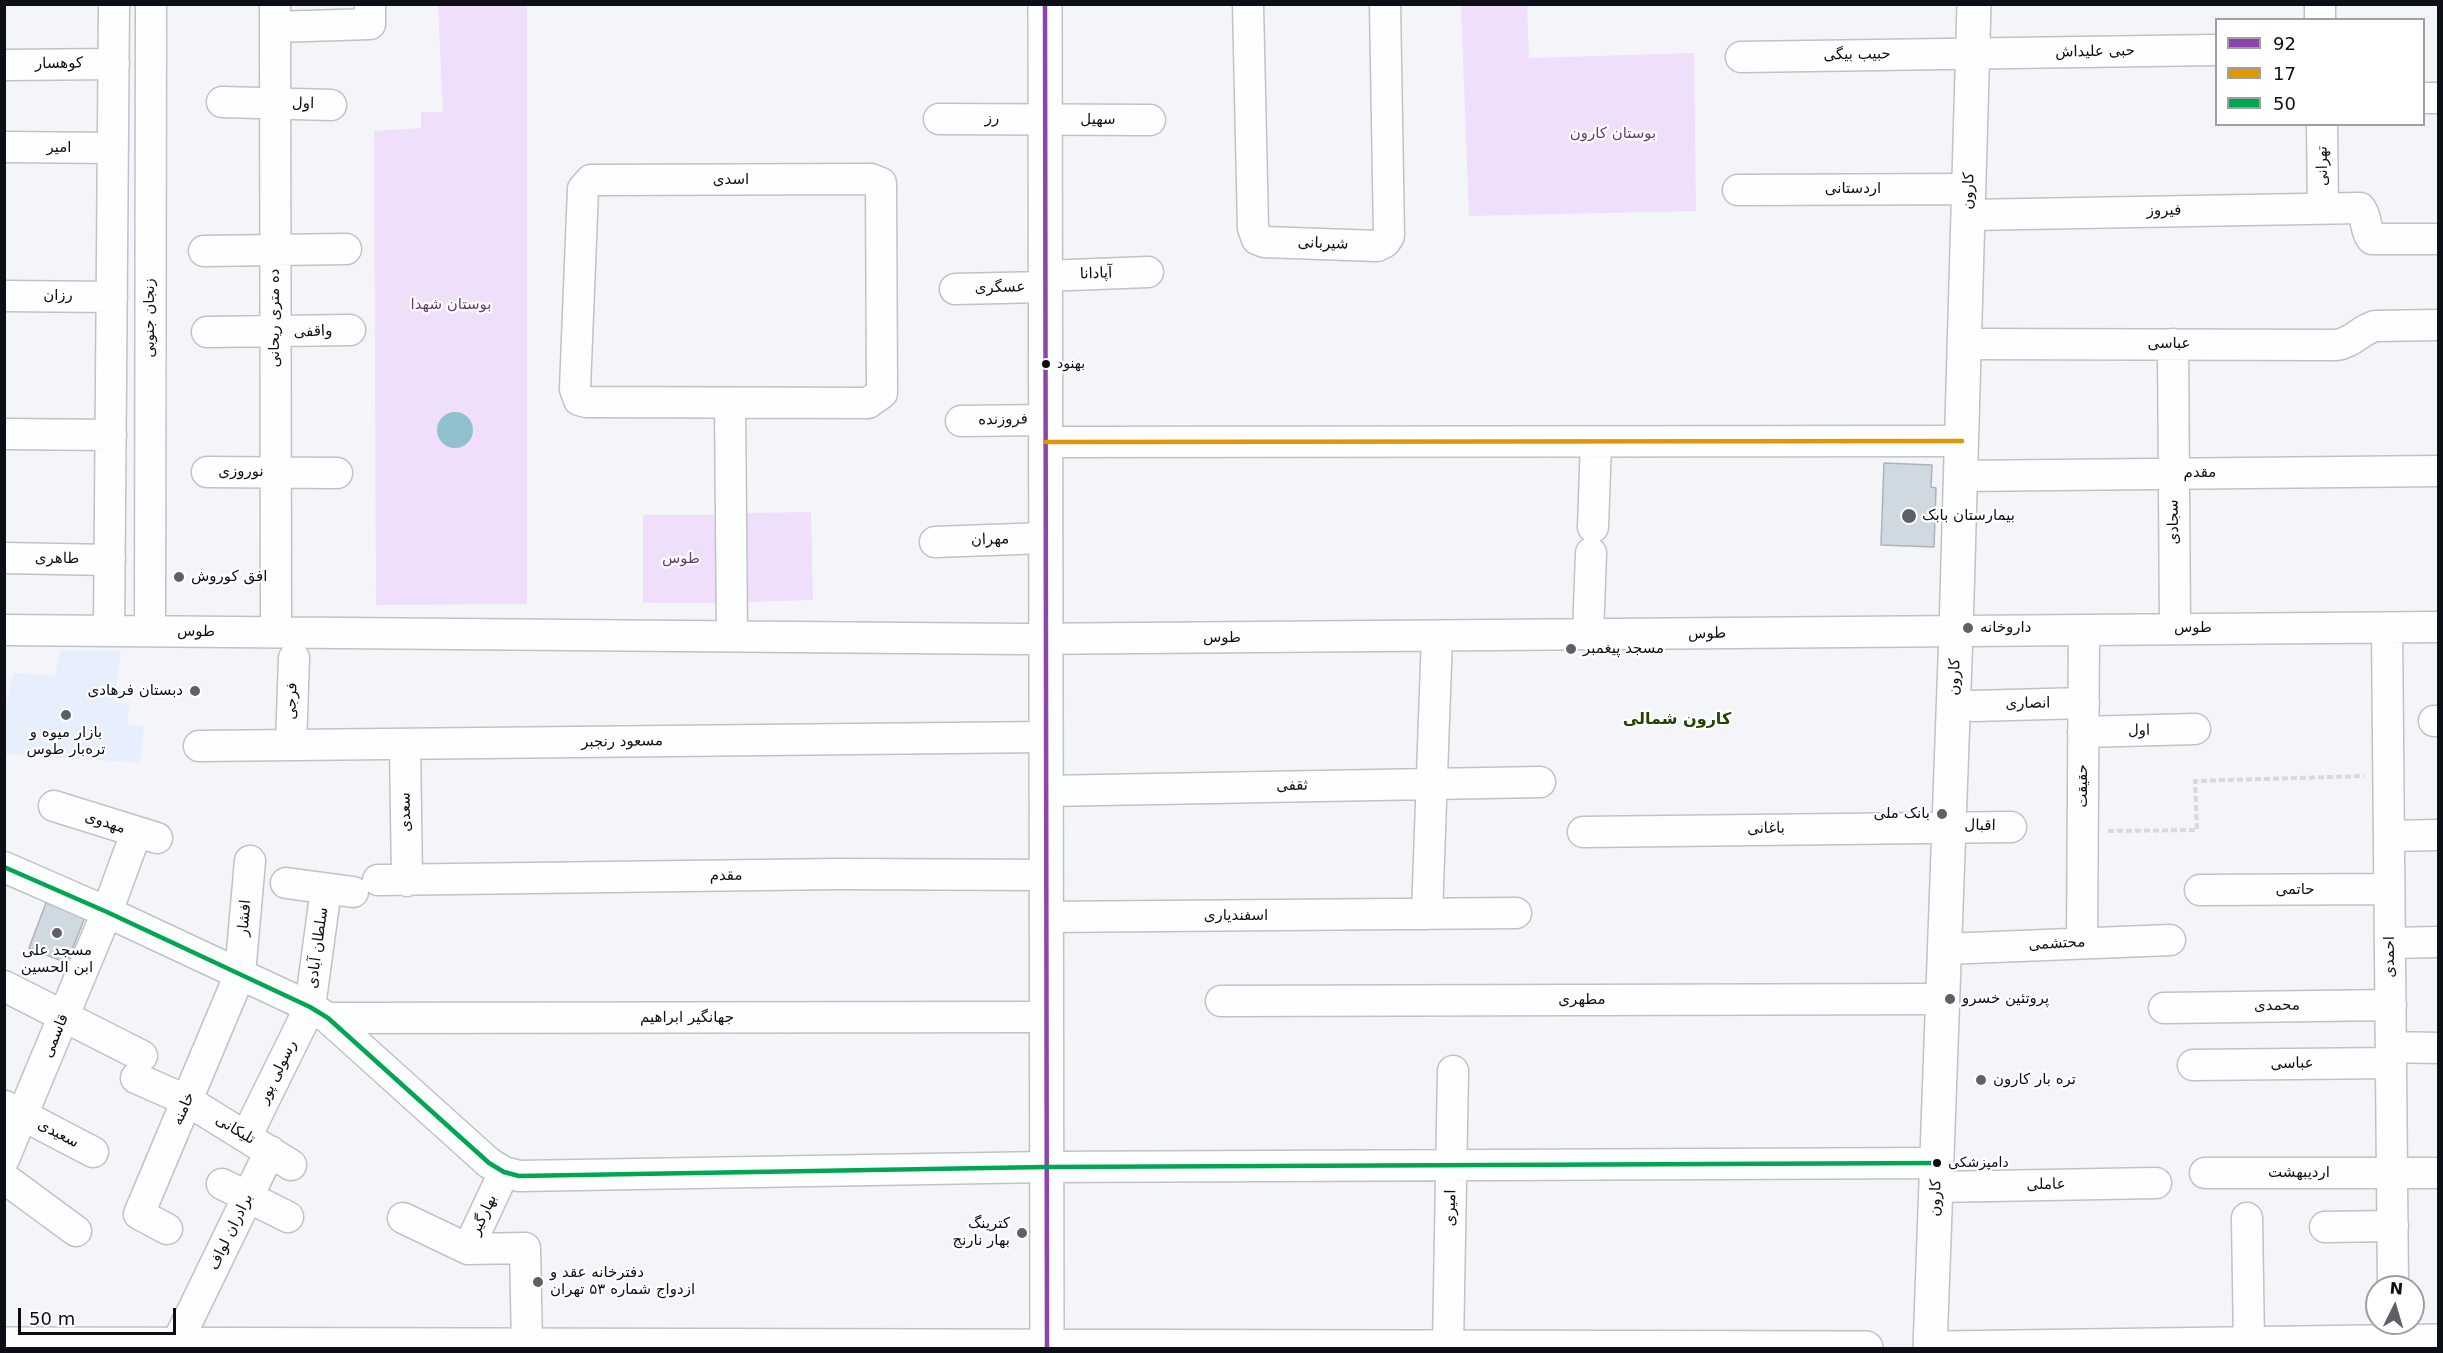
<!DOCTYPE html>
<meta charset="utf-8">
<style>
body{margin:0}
#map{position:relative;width:2443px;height:1353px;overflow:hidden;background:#f3f5f9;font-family:"DejaVu Sans",sans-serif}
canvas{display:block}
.frame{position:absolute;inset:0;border:6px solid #0c0f16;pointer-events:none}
.legend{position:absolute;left:2215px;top:18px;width:210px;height:108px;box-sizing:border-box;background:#fff;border:2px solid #9e9fa2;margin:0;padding:8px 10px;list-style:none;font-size:18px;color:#0c0f16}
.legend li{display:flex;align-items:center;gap:12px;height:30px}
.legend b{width:30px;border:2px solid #9e9fa2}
.north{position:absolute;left:2365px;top:1275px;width:60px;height:60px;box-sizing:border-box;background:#fff;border:2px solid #9e9fa2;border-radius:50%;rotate:5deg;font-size:16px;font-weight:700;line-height:24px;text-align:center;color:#0c0f16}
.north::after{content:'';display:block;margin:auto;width:21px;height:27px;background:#5d6065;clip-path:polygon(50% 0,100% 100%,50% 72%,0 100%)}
.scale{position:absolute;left:18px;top:1308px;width:158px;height:27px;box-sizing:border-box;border:3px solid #0c0f16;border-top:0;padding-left:8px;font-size:18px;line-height:21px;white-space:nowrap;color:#0c0f16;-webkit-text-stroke:4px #fff;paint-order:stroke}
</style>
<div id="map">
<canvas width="2443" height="1353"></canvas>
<div class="frame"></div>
<ul class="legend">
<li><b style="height:8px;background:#8e44ad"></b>92</li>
<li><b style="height:8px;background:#e09702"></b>17</li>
<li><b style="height:8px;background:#00a651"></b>50</li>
</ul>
<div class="north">N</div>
<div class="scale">50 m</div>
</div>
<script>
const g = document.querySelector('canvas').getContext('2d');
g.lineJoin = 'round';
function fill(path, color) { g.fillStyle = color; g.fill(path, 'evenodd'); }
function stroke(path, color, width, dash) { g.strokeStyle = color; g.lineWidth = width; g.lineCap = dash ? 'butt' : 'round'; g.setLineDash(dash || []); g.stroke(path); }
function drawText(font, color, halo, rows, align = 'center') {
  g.font = font + ' "DejaVu Sans",Vazirmatn,sans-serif'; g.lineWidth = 4.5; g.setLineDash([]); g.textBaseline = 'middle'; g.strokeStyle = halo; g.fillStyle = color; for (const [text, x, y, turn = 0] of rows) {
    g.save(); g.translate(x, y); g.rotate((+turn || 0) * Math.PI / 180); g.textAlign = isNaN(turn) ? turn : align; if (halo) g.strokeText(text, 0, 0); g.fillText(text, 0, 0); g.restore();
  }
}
const built = new Path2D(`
 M60 650 121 651 114 702 129 705 127 725 144 726 140 763 5 754V705L14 673 55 676Z`);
const green = new Path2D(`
 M438 5H527V604L376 605 374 131 421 128V112H443Z
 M1461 5H1527L1529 58 1694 53 1696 211 1469 216Z
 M811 512 813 600 746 602 745 513Z
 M643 515H719V603H643Z`);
const water = new Path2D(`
 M437 430a18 18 0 1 1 36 0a18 18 0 1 1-36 0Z`);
const building = new Path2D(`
 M1884 463 1932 465 1931 487 1936 488 1934 547 1881 545Z
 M46 903 85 917 67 963 29 948Z`);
const path = new Path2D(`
 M2108 831 2197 830 2195 781 2364 776`);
const minor = new Path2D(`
 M275 4 276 632
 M1248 4 1253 228 1257 239 1264 242 1377 246 1385 242 1389 236 1385 4
 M2320 4V20
 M275 27 370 24V4
 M1741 57 2216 50
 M4 65 114 64
 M2424 98H2438
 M222 102 331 105
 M939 119 1150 120
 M2322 124 2323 208
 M4 147 113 148
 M871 179 881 183 882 393 868 403 586 402 579 400 575 389 583 189 591 180Z
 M1738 190 1969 189
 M1968 215 2360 208C2368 217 2364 230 2372 239H2438
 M204 251 346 249
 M1045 276 1148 272
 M955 289 1045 287
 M4 296 112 297
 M207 332 350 330
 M1965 344 2336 345C2353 343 2360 330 2375 326L2438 325
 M2173 344 2175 628
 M730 403 732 636
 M961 421 1045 420
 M4 434 111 435
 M1045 442 1962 441
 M207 472 337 473
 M1961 476 2438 471
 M1593 527 1596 442
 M935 542 1045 538
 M4 558 110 560
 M2387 628 2393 1287
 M4 630 1021 639 2438 627
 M109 631 114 4
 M150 631 151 4
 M1588 635 1591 553
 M1973 706 2084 703
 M2434 721H2438
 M2083 732 2195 729
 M405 744 407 881
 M291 745 294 658
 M199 746 1045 737
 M1045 791 1540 782
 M54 806 157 838
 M1583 832 2011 827
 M2389 836 2438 835
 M4 867 107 912 310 1007 328 1018 489 1163 504 1172 519 1176 1046 1167 1937 1163
 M378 880 838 874 1045 875
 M286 883 353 892
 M2200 890 2389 889
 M1427 914 1437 636
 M1045 917 1516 913
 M2082 943 2084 630
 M2390 943 2438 942
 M1945 949 2170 940
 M4 986 142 1056
 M1221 1001 1943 999
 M2164 1008 2391 1005
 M328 1018 1046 1017
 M2391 1047 2438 1048
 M2193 1065 2391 1063
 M136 1078 188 1101 291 1165
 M5 1106 93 1152
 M246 1137 310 1007 326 889
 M4 1159 107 912 136 833
 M504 1172 468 1249 525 1248 527 1345
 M2205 1173H2438
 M4 1178 76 1231
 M222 1184 288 1217
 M1936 1187 2156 1183
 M403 1218 468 1249
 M2247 1218 2249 1344
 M2325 1227 2393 1226
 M167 1229 139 1214 240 974 250 861
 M176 1345 270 1151
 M1448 1346 1453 1071`);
const major = new Path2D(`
 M1045 4 1047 1348
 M4 1344 1866 1348
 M1930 1348 1956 632 1974 4
 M1945 1348 2438 1341`);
const bus1 = new Path2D(`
 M1045 4 1047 1348`);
const bus2 = new Path2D(`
 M1045 442 1962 441`);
const bus3 = new Path2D(`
 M4 867 107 912 310 1007 328 1018 489 1163 504 1172 519 1176 1046 1167 1937 1163`);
const markers = [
 [1046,364,5,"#0c0f16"],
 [1909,516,8,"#5d6065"],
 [179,577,6,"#5d6065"],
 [1968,628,6,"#5d6065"],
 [1571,649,6,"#5d6065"],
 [195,691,6,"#5d6065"],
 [66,715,6,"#5d6065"],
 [1942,814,6,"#5d6065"],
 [57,933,6,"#5d6065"],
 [1950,999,6,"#5d6065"],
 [1981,1080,6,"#5d6065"],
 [1937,1163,5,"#0c0f16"],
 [1022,1233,6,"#5d6065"],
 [538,1282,6,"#5d6065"]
];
const busNames = [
 ["بهنود",1057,364],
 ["دامپزشکی",1948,1163]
];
const streetNames = [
 ["حبی علیداش",2095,52,-1],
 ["حبیب بیگی",1857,55,-1],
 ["کوهسار",59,64,-1],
 ["اول",303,104,1],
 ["رز",992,119,1],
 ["سهیل",1098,120],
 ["امیر",59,148],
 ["تهرانی",2323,166,-91],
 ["اسدی",731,180],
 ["اردستانی",1853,189],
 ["کارون",1969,191,-88],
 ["فیروز",2164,211,-1],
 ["شیربانی",1323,244,2],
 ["آپادانا",1096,274,-2],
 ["عسگری",1000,288,-1],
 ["رزان",58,296],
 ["زنجان جنوبی",150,318,-90],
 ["ده متری ریحانی",275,318,-90],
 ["واقفی",313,332,-2],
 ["عباسی",2169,344],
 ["فروزنده",1003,420,-1],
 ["نوروزی",241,472],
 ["مقدم",2200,473],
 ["سجادی",2174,522,-91],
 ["مهران",990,540,-2],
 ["طاهری",57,559,1],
 ["طوس",2193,628],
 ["طوس",196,632,1],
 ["طوس",1707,634,-1],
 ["طوس",1222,638],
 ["کارون",1955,677,-88],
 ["فرجی",292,701,-88],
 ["انصاری",2028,704,-1],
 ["اول",2139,731,-1],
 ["مسعود رنجبر",622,742,-1],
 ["ثقفی",1292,786,-1],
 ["حقیقت",2083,786,-90],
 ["سعدی",406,812,-91],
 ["مهدوی",105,823,18],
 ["اقبال",1980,826,1],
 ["باغانی",1766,829,-1],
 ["مقدم",726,876,-1],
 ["حاتمی",2295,890],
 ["اسفندیاری",1236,916],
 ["افشار",245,918,-85],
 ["محتشمی",2057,944,-3],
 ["سلطان آبادی",318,948,-82],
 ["احمدی",2390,957,-90],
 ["مطهری",1582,1000],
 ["محمدی",2277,1006,-1],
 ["جهانگیر ابراهیم",687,1018],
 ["قاسمی",56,1036,-68],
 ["عباسی",2292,1064,-1],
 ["رسولی پور",278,1072,-64],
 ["خامنه",184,1109,-67],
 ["تلیکانی",235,1130,31],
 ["سعیدی",58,1134,28],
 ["اردیبهشت",2299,1173],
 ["عاملی",2046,1185,-1],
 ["کارون",1936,1198,-88],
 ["امیری",1451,1208,-89],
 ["بهارگیر",484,1215,-65],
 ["برادران لواف",231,1232,-64]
];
const parkNames = [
 ["بوستان کارون",1613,134],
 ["بوستان شهدا",451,305],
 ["طوس",681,559]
];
const poiNames = [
 ["بیمارستان بابک",1922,516],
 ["افق کوروش",191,577],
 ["داروخانه",1980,628],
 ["مسجد پیغمبر",1583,649],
 ["دبستان فرهادی",183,691,"right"],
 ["بازار میوه و",66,733,"center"],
 ["تره‌بار طوس",66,750,"center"],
 ["بانک ملی",1930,814,"right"],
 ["مسجد علی",57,951,"center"],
 ["ابن الحسین",57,968,"center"],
 ["پروتئین خسرو",1962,999],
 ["تره بار کارون",1993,1080],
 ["کترینگ",1010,1224,"right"],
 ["بهار نارنج",1010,1241,"right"],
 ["دفترخانه عقد و",550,1273],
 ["ازدواج شماره ۵۳ تهران",550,1290]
];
const neighbourhoodNames = [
 ["کارون شمالی",1677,720]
];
fill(built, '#e7eefc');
fill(green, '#f0dffa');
fill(water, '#90c1cc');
fill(building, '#ced9e2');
stroke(building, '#aeb2b7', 1.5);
stroke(minor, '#c0c2c8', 33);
stroke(major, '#c0c2c8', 36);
stroke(path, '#d9d9da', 4, [6, 3]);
stroke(minor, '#fdfefe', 30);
stroke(major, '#fdfefe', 33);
stroke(bus1, '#8e44ad', 4.5);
stroke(bus2, '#e09702', 4.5);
stroke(bus3, '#00a651', 4.5);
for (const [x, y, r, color] of markers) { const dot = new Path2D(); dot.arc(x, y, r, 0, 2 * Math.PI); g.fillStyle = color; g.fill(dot); stroke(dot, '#fff', 2); }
drawText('14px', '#0c0f16', '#fff', busNames, 'left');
drawText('15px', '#0c0f16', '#fff', streetNames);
drawText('15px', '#653b75', '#fff', parkNames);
drawText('15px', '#0c0f16', '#fff', poiNames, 'left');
drawText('bold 16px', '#214501', '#fff', neighbourhoodNames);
</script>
